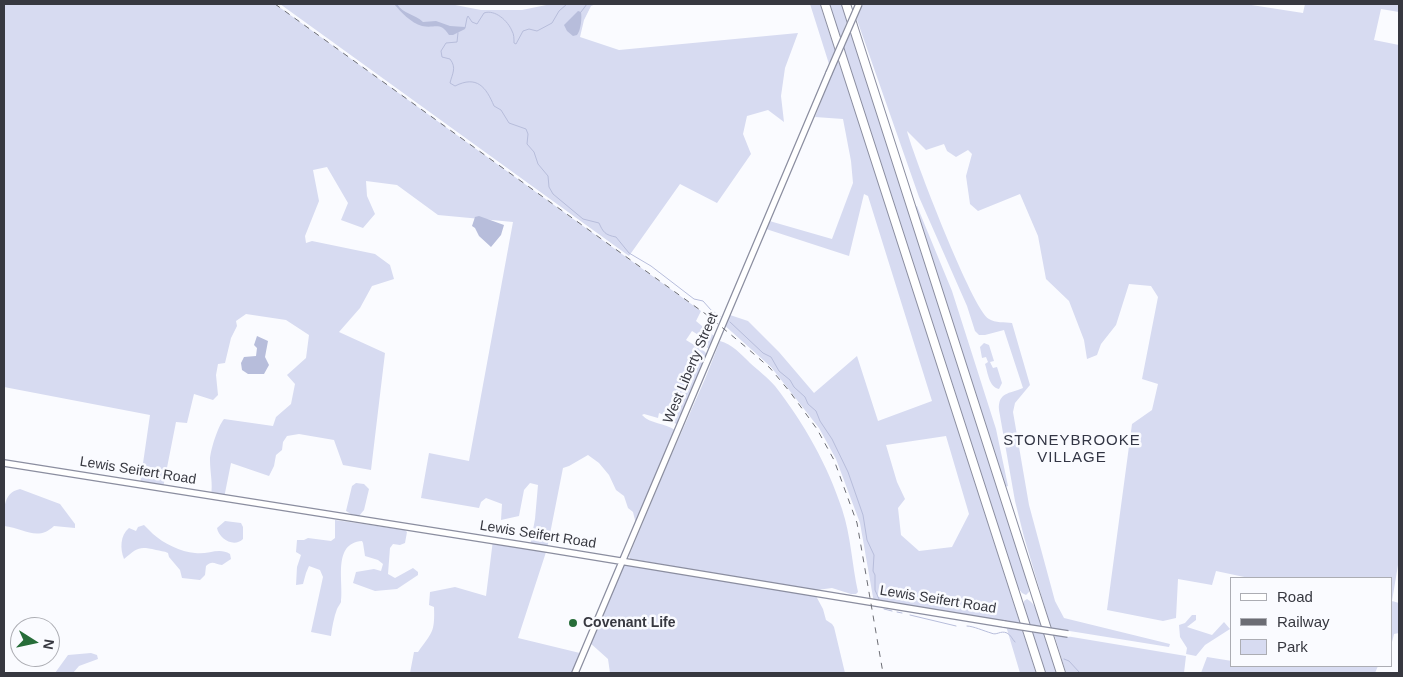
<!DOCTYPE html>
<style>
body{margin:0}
#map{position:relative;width:1403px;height:677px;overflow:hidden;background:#fafbff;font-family:Arial,sans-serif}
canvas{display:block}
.frame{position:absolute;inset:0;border:5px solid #373840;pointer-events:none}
.legend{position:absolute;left:1230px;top:577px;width:162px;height:90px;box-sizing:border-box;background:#fafbff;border:1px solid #acadb3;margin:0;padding:6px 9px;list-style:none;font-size:15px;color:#373840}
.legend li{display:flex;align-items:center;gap:10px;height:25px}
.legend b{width:25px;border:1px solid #acadb3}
.north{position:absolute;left:10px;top:617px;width:50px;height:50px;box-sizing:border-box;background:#fafbff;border:1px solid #acadb3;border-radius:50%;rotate:100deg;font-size:14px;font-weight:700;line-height:20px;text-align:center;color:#373840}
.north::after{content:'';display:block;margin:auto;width:18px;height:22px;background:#276d39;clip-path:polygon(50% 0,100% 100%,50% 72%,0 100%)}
</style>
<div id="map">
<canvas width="1403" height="677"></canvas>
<div class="frame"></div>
<ul class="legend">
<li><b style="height:6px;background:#fff"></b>Road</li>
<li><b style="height:6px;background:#6c6d74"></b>Railway</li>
<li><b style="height:14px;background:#d7dbf1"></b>Park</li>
</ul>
<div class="north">N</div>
</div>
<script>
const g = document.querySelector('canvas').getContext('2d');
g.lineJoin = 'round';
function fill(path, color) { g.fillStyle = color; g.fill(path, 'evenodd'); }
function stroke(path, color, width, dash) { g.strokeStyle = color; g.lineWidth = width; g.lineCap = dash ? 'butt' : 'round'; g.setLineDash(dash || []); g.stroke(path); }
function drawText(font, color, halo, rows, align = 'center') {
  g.font = font + ' Arial,sans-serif'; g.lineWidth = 5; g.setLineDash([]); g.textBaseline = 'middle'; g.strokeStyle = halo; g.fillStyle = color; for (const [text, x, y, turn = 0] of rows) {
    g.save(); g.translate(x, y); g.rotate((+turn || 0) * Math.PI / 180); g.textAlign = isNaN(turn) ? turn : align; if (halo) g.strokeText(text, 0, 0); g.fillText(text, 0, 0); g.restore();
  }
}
const green = new Path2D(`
 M4 4H275L701 311 696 321 714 336 709 349 698 340 700 336 692 331 686 340 704 351 707 354 677 424 668 421 669 417 659 413 658 418 644 414 642 415C650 424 665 423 675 430L636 524 633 512 628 508 624 496 616 490 609 475 599 463 588 455 569 466 563 468 547 549 518 638 584 654 575 673H410L414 652H418C432 632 435 633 434 607L429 605 430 592 455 587 486 596 493 540 530 546 535 519 538 485 530 483 524 490 519 516 501 520 502 504 486 498 481 502 479 508 421 498 429 453 469 461 513 222 438 215 397 185 366 181 367 196 375 214 363 228 341 220 348 203 327 167 313 170 319 201 305 236 306 243 312 241 375 254 390 265 394 279 372 286 360 308 339 332 385 353 371 470 343 465 334 440 299 434 287 436 283 442 282 450 276 455 274 466 269 476 231 463 224 498 211 496C213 483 210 473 210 460 210 451 218 426 224 419L273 426 276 417 291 404 295 384 287 375 306 358 309 335 286 320 246 314 236 321 237 326 231 338 225 363 218 364 216 375 218 395 213 400 194 394 187 423 176 422 163 488 140 484 150 415 4 387Z
 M280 4H450L481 10H522L551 4H596L591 6 584 20 580 37 619 50 798 33 785 68 781 96 784 122 768 110 747 116 743 134 751 154 717 203 680 184 629 256Z
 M810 4H820L835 50 829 64Z
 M828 4H842L843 5 847 21 840 39Z
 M862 4H1245L1303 13 1305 4H1399V12L1381 9 1374 40 1399 45V559L1392 601 1399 603V633L1394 634 1392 642V578H1249L1216 571 1212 585 1178 579 1176 618 1163 621 1107 610 1132 424 1152 410 1158 384 1142 379 1158 297 1151 286 1129 284 1116 325 1101 344 1097 355 1087 359 1084 340 1069 301 1046 279 1038 236 1020 194 978 211 970 204 966 176 972 154 968 150 956 157 947 151 944 144 926 150 907 131C913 155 973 311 989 319 995 323 1005 322 1012 323L1030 385 1015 403 1013 412 1029 505 1055 601 1064 618 1170 644 1169 647 1051 628 1024 537 1015 501 999 410C998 392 1009 394 1023 388L1004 330 985 335H979L975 331 967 306 919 197 856 17Z
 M851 30 1028 581 1029 592 1026 595 1022 593 1018 588 994 519 842 50Z
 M838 59 858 120 1020 623 874 603 860 523 836 459 819 428 771 367 723 324 727 314 748 321 779 352 814 393 857 356 878 421 932 401 868 196 864 194 849 256 763 228 766 220 832 239 853 183 851 161 843 119 815 117ZM946 436 969 514 952 547 919 551 901 535 898 508 905 499 897 482 886 445Z
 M917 206 952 291 996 429 1008 486 1005 487 915 207Z
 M720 341C732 344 741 354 750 363 758 370 768 378 775 386 804 423 828 466 842 509 851 536 852 565 858 592L856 594H851L832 588 817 590 630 559 629 556 667 465 705 379Z
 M984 343 989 345 994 361 990 362 993 368 997 367 1002 383 999 389C989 387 988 373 985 364L988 362 986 357 982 358 980 347Z
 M356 483 364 484 369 489 364 510 359 516 351 514 346 511 352 486Z
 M20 489 60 504 75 524V528L54 526C37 542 24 528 4 526 4 511 2 493 20 489Z
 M335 520 405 530 407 532 405 543 400 545 393 544 390 548 388 574 395 578 413 568 418 572V575L397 589 375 591 353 583 356 572 374 569 381 571 383 564 378 560 365 556 363 543 362 541C332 543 344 582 341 602 340 604 338 607 337 609 334 617 332 627 331 636L311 632 323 577 320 570 309 566 306 573 303 584 296 585 297 567 301 555 296 552 297 540H304L308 538 331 541 335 538Z
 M225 521 241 523 243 527V539C234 548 219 539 217 528Z
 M144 525C147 528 150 531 153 534 163 543 181 552 195 553 208 555 219 547 230 554L231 559 222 565C215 564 212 560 206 566L205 575 200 580 182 578 180 570 169 557 168 553C164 551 160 551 156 550 138 546 138 548 124 559 120 549 120 535 129 528L136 531 138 527Z
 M623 562 816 596 823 609 826 620 832 624 834 627 845 673H610L608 659 589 642Z
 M1027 599C1037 604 1038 617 1042 627L1028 625 1023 608 1024 601Z
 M1192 615H1196V620L1187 627 1212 635 1224 622 1230 629 1205 645 1196 656 1186 654 1187 648 1180 637 1179 625 1185 623Z
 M1006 626 1022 629 1036 673H1020Z
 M1030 630 1044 632 1058 673H1043Z
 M1054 634 1186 656 1184 673H1066Z
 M91 653 97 655 98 659 79 666 73 673H55L68 655Z
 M1207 657 1232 661V666H1378L1375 673H1201Z`);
const water = new Path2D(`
 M394 4H397C403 14 415 14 423 22L436 21 450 26 465 27V29L453 35H449C440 21 435 29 422 26 411 23 401 12 394 4Z
 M578 11 581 12C582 18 581 30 577 35L573 36 567 31 564 25Z
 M479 216 504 225 501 235 491 247 479 236 475 228 472 226 475 217Z
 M257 336 268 341 265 357 269 365 264 374H248L242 370 241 363 244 357 256 356 257 348 254 345Z`);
const stream = new Path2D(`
 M581 12 587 4
 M465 28 467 18 468 16 472 22 477 24 484 13C495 9 508 21 512 31 514 34 514 39 514 43L516 44 523 31 529 29 537 31 552 23 559 11 567 4
 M458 33 457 42 446 43 441 51 442 57 450 59C457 68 452 74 450 83L455 86C477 75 486 87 494 106L501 110 509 123 526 129 528 134 527 144 534 152 538 164 548 176 549 187 553 194 583 219 599 223C603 232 605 235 616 237L629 253 651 266 694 299 703 301 711 310 720 316
 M730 322 763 353 771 357 779 371 790 380 794 387 805 397 808 404 816 411 820 421 832 439 848 472 863 515 867 540 874 555 873 571 875 575V590L879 599
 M884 609 892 611
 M897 612 902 613
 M910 615 956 626
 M967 626C973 626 984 631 991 633 997 636 1000 630 1007 633 1011 635 1012 639 1015 642
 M1064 659 1069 661 1080 673`);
const secondary = new Path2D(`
 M4 463 547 549 1004 624
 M575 673 829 73`);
const highway = new Path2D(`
 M825 4 1041 673
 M846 4 1061 673`);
const rail = new Path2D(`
 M275 4 707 315 747 348 770 368 790 392 817 429 834 460 857 523 883 673`);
const secondaryBridge = new Path2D(`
 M829 73 859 4
 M1004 624 1068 634`);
const markers = [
 [573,623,5,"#276d39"]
];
const streetNames = [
 ["West Liberty Street",691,368,-67],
 ["Lewis Seifert Road",138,471,9],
 ["Lewis Seifert Road",538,535,9],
 ["Lewis Seifert Road",938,600,9]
];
const poiNames = [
 ["Covenant Life",583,623]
];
const neighbourhoodNames = [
 ["STONEYBROOKE",1072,441],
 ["VILLAGE",1072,458]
];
fill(green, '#d7dbf1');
fill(water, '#b7bddb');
stroke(stream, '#b7bddb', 1);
stroke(secondary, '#8b8ea0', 8);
stroke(highway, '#8b8ea0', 10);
stroke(secondary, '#fff', 5.5);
stroke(highway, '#fff', 8);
stroke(rail, '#6c6d74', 1, [6, 6]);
stroke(secondaryBridge, '#8b8ea0', 8, []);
stroke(secondaryBridge, '#fff', 5.5);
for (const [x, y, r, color] of markers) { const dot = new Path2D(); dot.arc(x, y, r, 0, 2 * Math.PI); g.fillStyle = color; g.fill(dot); stroke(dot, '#fafbff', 2); }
drawText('14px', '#373840', '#fafbff', streetNames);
drawText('bold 14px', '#373840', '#fafbff', poiNames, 'left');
g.letterSpacing = '1px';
drawText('15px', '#333645', '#fafbff', neighbourhoodNames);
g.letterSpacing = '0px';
</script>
